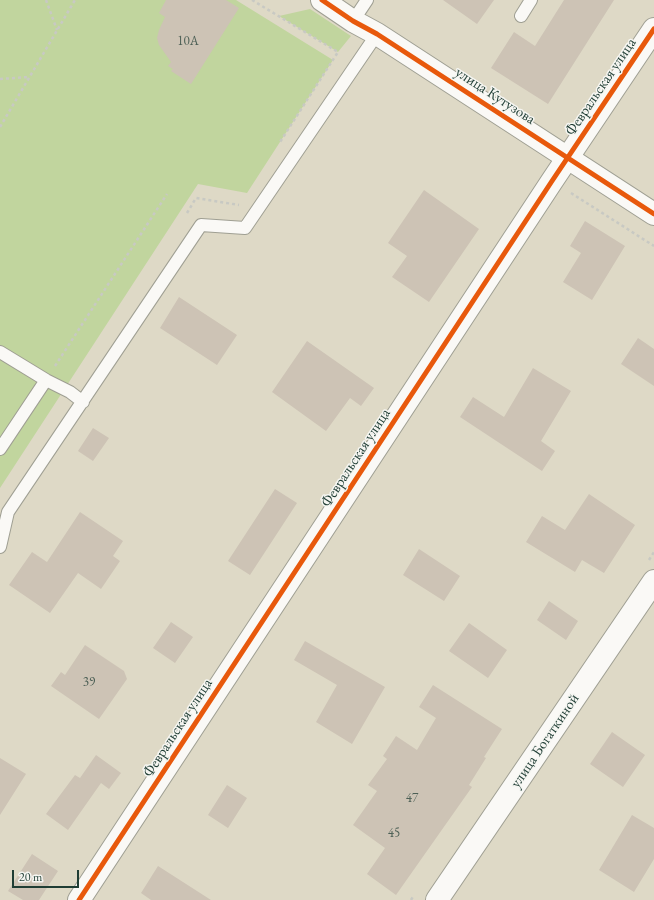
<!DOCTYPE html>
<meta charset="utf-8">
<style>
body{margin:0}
#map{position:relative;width:654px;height:900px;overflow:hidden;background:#ded9c6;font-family:"EB Garamond",serif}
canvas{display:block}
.scale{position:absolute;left:12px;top:870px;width:67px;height:18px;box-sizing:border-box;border:2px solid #1f3d34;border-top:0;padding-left:5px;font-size:12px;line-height:14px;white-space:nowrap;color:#1f3d34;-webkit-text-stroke:3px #f6f6f2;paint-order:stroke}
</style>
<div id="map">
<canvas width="654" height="900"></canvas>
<div class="scale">20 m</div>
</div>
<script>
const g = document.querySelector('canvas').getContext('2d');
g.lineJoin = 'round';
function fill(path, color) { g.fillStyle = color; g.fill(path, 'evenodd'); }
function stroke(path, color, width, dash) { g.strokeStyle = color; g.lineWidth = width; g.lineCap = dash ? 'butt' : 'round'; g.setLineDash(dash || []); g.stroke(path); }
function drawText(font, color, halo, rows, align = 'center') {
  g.font = font + ' "EB Garamond",serif'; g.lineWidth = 3; g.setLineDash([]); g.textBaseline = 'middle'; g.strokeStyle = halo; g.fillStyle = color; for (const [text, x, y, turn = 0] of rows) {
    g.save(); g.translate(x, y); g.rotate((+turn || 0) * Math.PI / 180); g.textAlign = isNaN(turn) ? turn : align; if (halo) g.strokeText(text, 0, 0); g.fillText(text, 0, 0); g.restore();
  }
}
const green = new Path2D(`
 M0 0H236L333 60 247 193 198 184 0 488Z
 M310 9 351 36 338 52 279 16Z`);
const building = new Path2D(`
 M166 0H226L239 8 191 84 171 71 173 69 168 66 171 62 159 45 157 38 159 30 165 17 159 13Z
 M443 0H494L477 24Z
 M564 0H614L548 104 491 68 514 32 535 46Z
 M424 190 479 229 429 302 392 277 407 256 388 243Z
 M585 221 625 246 592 300 563 282 581 253 570 246Z
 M179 297 237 335 217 365 160 328Z
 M638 338 654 349V386L621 364Z
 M307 341 374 388 361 406 350 398 326 431 272 392Z
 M533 368 571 391 541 441 555 451 542 471 460 417 473 397 504 417Z
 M93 428 109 438 93 461 78 451Z
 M275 489 297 503 250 575 228 561Z
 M589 494 635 525 604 573 582 560 575 572 526 542 542 516 565 530Z
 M80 512 123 541 113 556 120 561 101 589 78 573 50 613 9 585 32 552 47 562Z
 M419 549 460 576 444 601 403 575Z
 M549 601 578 621 566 640 537 620Z
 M171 622 193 637 175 663 153 648Z
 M469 623 507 650 488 678 449 651Z
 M305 641 385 687 352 744 316 722 337 685 294 660Z
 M85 645 124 671 127 679 99 719 51 686 61 672 65 675Z
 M433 685 502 729 484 757 486 758 469 785 472 787 396 895 367 874 385 848 353 825 377 791 368 785 387 759 383 756 396 736 417 750 436 718 419 707Z
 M612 732 645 755 623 787 590 764Z
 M96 755 121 773 109 789 101 783 68 830 46 814 75 775 80 778Z
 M0 758 26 774 0 815Z
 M227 785 247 798 228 828 208 815Z
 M632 815 654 828V859L634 892 599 870Z
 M32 854 58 871 39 900H23L8 891Z
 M158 866 211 900H151L141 893Z`);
const path = new Path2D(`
 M46 0 57 30
 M252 0 338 52 280 142
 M0 79 29 77
 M0 127 75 0
 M571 193 654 246
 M187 213 196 198 239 205
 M55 366 167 194
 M649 560 654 552
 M411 900 414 895`);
const service = new Path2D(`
 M521 16 531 0
 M353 21 367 0
 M0 352 46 380
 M0 449 46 380 70 392 83 402
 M0 547 8 512 201 225 245 228 377 34`);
const minor = new Path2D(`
 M437 900 654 581`);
const tertiary = new Path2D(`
 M322 0 353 21 377 34 654 214
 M79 900 552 181 654 29`);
const cycleway = new Path2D(`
 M322 0 353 21 377 34 654 214
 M79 900 552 181 654 29`);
const numberNames = [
 ["10А",188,41],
 ["39",89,682],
 ["47",412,798],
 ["45",394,833]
];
const streetNames = [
 ["Февральская улица",601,87,-56],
 ["улица Кутузова",495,96,33],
 ["Февральская улица",356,458,-57],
 ["Февральская улица",178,728,-57],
 ["улица Богаткиной",545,741,-56]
];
fill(green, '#c1d59e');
fill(building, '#cdc3b5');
stroke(service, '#9f9f93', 14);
stroke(minor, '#9f9f93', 24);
stroke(tertiary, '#9f9f93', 24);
stroke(path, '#c8c9c3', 2.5, [3, 3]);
stroke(service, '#faf9f6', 12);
stroke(minor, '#faf9f6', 22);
stroke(tertiary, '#faf9f6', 22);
stroke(cycleway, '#e8590c', 5);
drawText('13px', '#4c5f55', null, numberNames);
drawText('15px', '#1f3d34', '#f6f6f2', streetNames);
</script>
